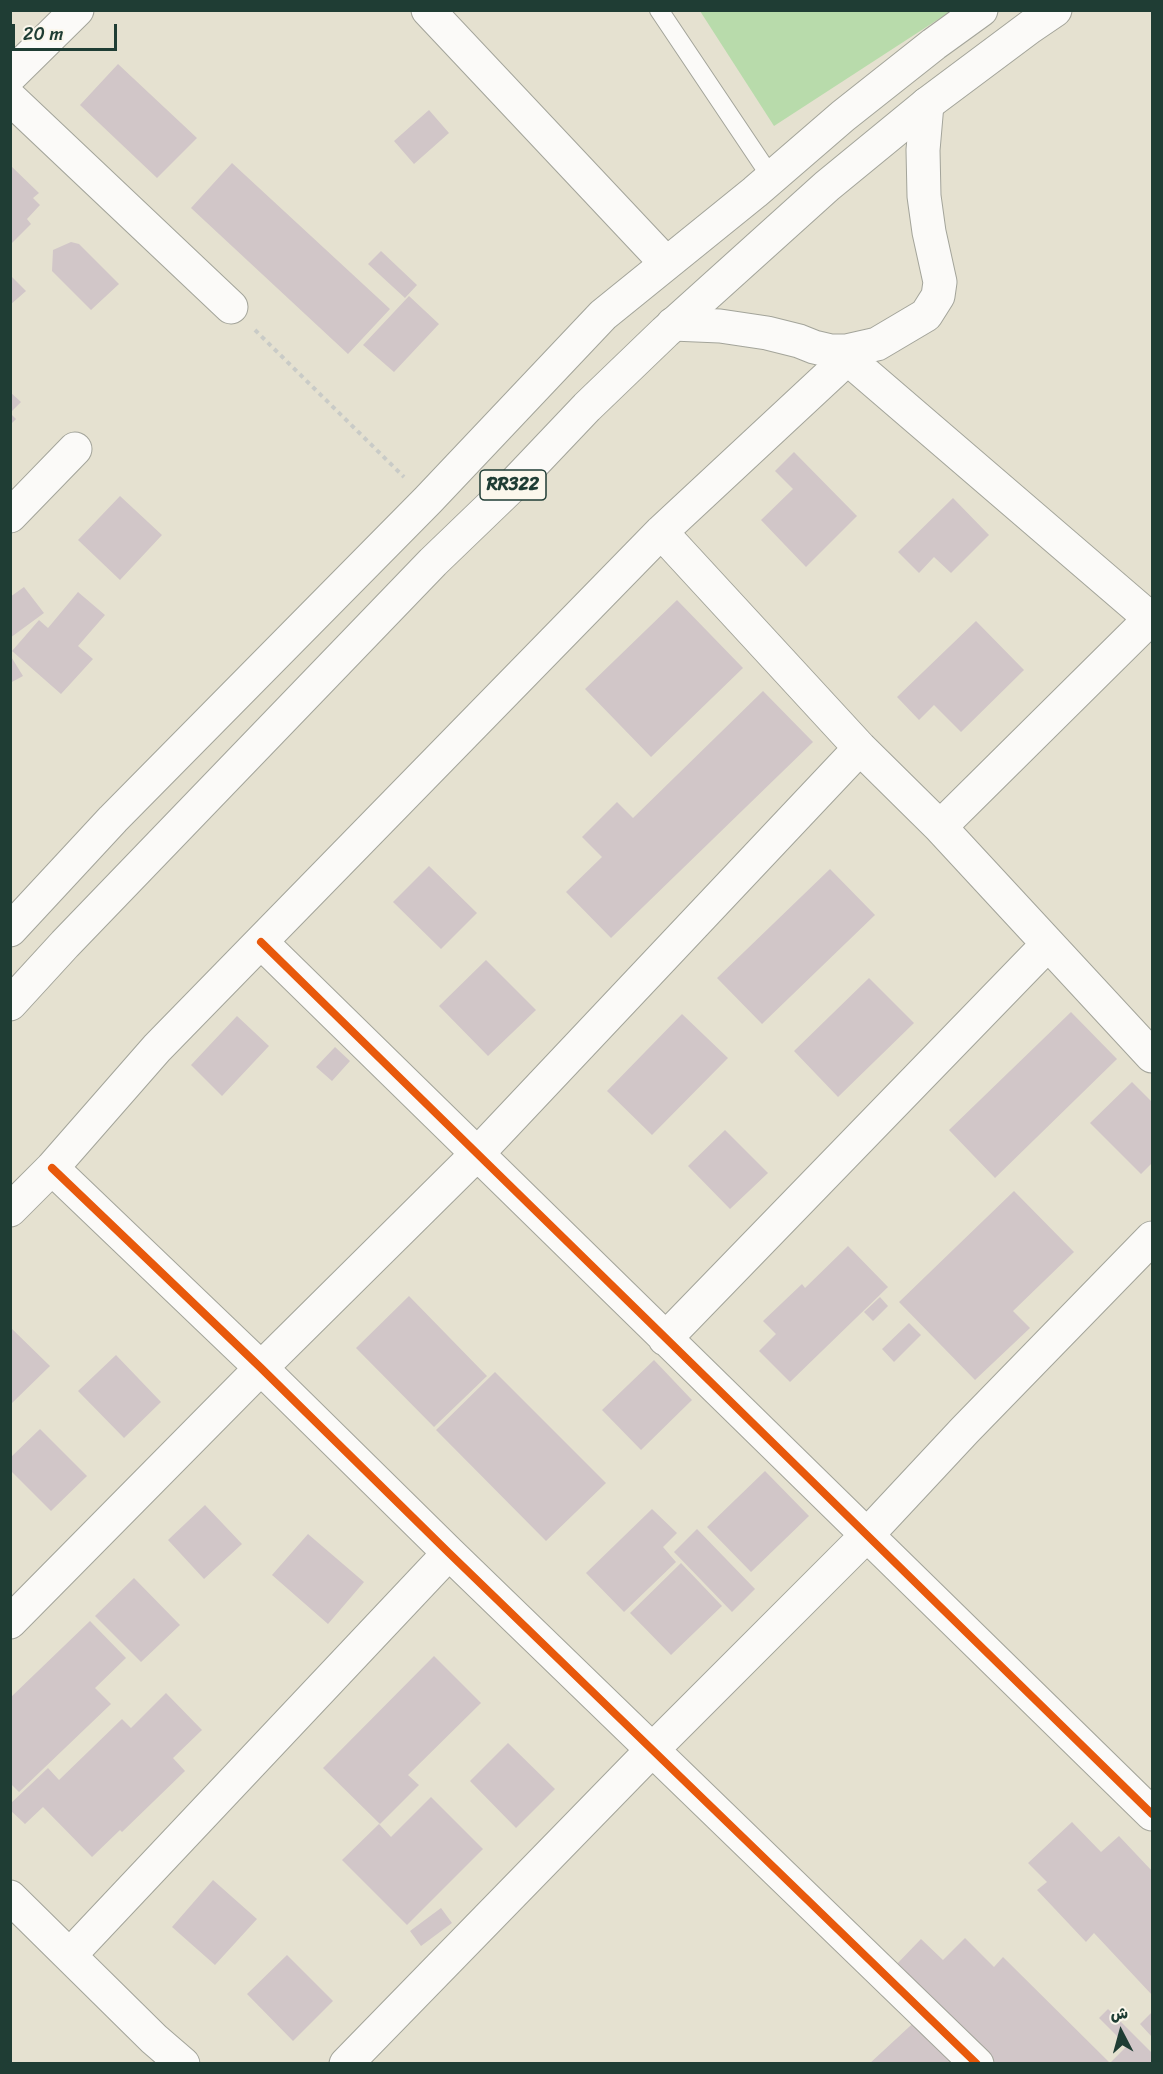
<!DOCTYPE html>
<meta charset="utf-8">
<style>
body{margin:0}
#map{position:relative;width:1163px;height:2074px;overflow:hidden;background:#e5e1d0;font-family:Sriracha,"Playpen Sans Arabic",sans-serif}
canvas{display:block}
.frame{position:absolute;inset:0;border:12px solid #1f3d34;pointer-events:none}
.north{position:absolute;left:1091px;top:2002px;width:60px;height:60px;-webkit-text-stroke:4px #fbf7ec;paint-order:stroke;rotate:354deg;font-size:16px;font-weight:700;line-height:24px;text-align:center;color:#1f3d34}
.north::after{content:'';display:block;margin:auto;width:21px;height:27px;background:#1f3d34;clip-path:polygon(50% 0,100% 100%,50% 72%,0 100%)}
.scale{position:absolute;left:12px;top:24px;width:105px;height:27px;box-sizing:border-box;border:3px solid #1f3d34;border-top:0;padding-left:8px;font-size:18px;line-height:21px;white-space:nowrap;color:#1f3d34;-webkit-text-stroke:4px #fbf7ec;paint-order:stroke}
</style>
<div id="map">
<canvas width="1163" height="2074"></canvas>
<div class="frame"></div>
<div class="north">ش</div>
<div class="scale">20 m</div>
</div>
<script>
const g = document.querySelector('canvas').getContext('2d');
g.lineJoin = 'round';
function fill(path, color) { g.fillStyle = color; g.fill(path, 'evenodd'); }
function stroke(path, color, width, dash) { g.strokeStyle = color; g.lineWidth = width; g.lineCap = dash ? 'butt' : 'round'; g.setLineDash(dash || []); g.stroke(path); }
function drawText(font, color, halo, rows, align = 'center') {
  g.font = font + ' Sriracha,sans-serif'; g.lineWidth = 5; g.setLineDash([]); g.textBaseline = 'middle'; g.strokeStyle = halo; g.fillStyle = color; for (const [text, x, y, turn = 0] of rows) {
    g.save(); g.translate(x, y); g.rotate((+turn || 0) * Math.PI / 180); g.textAlign = isNaN(turn) ? turn : align; if (halo) g.strokeText(text, 0, 0); g.fillText(text, 0, 0); g.restore();
  }
}
const green = new Path2D(`
 M700 11H951L774 126Z`);
const building = new Path2D(`
 M118 64 197 138 157 178 80 105Z
 M429 110 449 133 414 164 394 141Z
 M232 163 390 309 348 354 191 208Z
 M10 165 39 193 33 198 40 205 27 219 31 224 12 243Z
 M71 242 79 244 119 284 91 310 52 271 53 250Z
 M381 251 417 285 405 298 368 264Z
 M10 275 26 291 10 305Z
 M409 296 439 324 394 372 363 345Z
 M10 392 21 402 10 413Z
 M10 413 16 419 10 425Z
 M794 452 857 516 806 567 761 520 793 489 775 471Z
 M120 496 162 535 120 580 78 540Z
 M953 498 989 535 951 573 934 557 919 573 898 552Z
 M24 587 44 613 10 638V597Z
 M78 592 105 615 78 646 93 659 61 694 12 651 39 620 48 628Z
 M677 600 743 668 651 757 585 689Z
 M976 621 1024 670 961 732 934 705 919 720 897 697Z
 M10 655 23 676 10 683Z
 M763 691 813 742 611 938 566 892 602 857 582 837 617 802 633 818Z
 M429 866 477 913 441 949 393 902Z
 M830 869 875 915 762 1024 717 978Z
 M486 960 536 1010 488 1056 439 1006Z
 M869 978 914 1023 838 1097 794 1051Z
 M1071 1012 1117 1059 995 1178 949 1130Z
 M682 1014 728 1058 652 1135 607 1091Z
 M237 1016 269 1046 222 1096 191 1065Z
 M335 1047 350 1061 332 1081 316 1067Z
 M1132 1082 1152 1102V1163L1141 1174 1090 1123Z
 M725 1130 768 1173 730 1209 688 1166Z
 M1014 1191 1074 1252 1013 1311 1030 1328 975 1380 899 1302Z
 M848 1246 888 1287 790 1382 759 1351 776 1334 763 1321 802 1284 805 1288Z
 M409 1296 487 1376 434 1427 356 1348Z
 M880 1297 888 1306 873 1321 864 1312Z
 M909 1323 921 1335 894 1362 882 1349Z
 M10 1327 50 1366 10 1405Z
 M116 1355 161 1402 124 1438 78 1391Z
 M654 1360 692 1400 641 1450 602 1410Z
 M495 1372 606 1483 546 1541 436 1430Z
 M40 1429 87 1476 51 1511 10 1470V1458Z
 M765 1471 809 1516 751 1572 707 1527Z
 M205 1505 242 1544 204 1579 168 1540Z
 M652 1509 677 1533 663 1547 676 1562 624 1612 586 1573Z
 M697 1529 755 1589 732 1612 674 1552Z
 M308 1534 364 1582 328 1624 272 1575Z
 M681 1563 722 1606 671 1655 630 1613Z
 M134 1578 180 1625 141 1662 95 1616Z
 M90 1621 126 1658 95 1688 111 1704 19 1792 10 1783V1698Z
 M434 1656 481 1703 408 1775 419 1785 380 1824 323 1768Z
 M166 1693 202 1730 173 1758 185 1771 122 1832 120 1830 92 1857 43 1807 25 1824 10 1810V1804L48 1768 59 1780 122 1719 131 1728Z
 M508 1743 555 1789 516 1828 470 1781Z
 M431 1797 483 1849 407 1925 342 1860 379 1824 391 1837Z
 M1072 1822 1101 1852 1119 1836 1152 1871V1995L1094 1933 1086 1942 1037 1890 1047 1882 1028 1863Z
 M213 1880 257 1919 215 1965 172 1927Z
 M441 1908 452 1923 421 1946 410 1931Z
 M965 1938 994 1967 1003 1957 1110 2063 1127 2046 1099 2018 1108 2009 1152 2053V2064H994L919 1990 893 1968 921 1939 943 1960Z
 M287 1955 333 2001 293 2041 247 1994Z
 M1152 2012V2037L1140 2024Z
 M923 2014 970 2064H869Z`);
const path = new Path2D(`
 M255 330 404 477`);
const lane = new Path2D(`
 M659 10 771 177`);
const street = new Path2D(`
 M428 10 666 263
 M10 76 77 10
 M10 98 231 307
 M673 324 720 326 767 333 799 341 814 347 831 351H846L877 344 926 315 938 296 940 282 929 232 924 196 923 150 927 104
 M839 351 1152 620
 M10 516 75 449
 M661 532 860 748 940 827 1152 1056
 M940 827 1151 618
 M261 942 1152 1814
 M52 1168 261 1368 449 1553 977 2064
 M10 1210 52 1168 157 1048 661 532 848 358
 M665 1339 1048 944
 M10 1622 261 1368 478 1153 860 748
 M10 1897 154 2039 183 2064
 M70 1955 449 1553
 M346 2064 653 1749 867 1535 965 1430 1152 1238`);
const primary = new Path2D(`
 M10 930 113 819 428 500 603 315 755 192 843 116 934 44 981 10
 M10 1004 65 944 433 562 512 486 587 407 665 332 827 186 927 104 1030 27 1055 10`);
const cycleway = new Path2D(`
 M261 942 1152 1814
 M52 1168 261 1368 449 1553 977 2064`);
const shields = [
 [513,485,66]
];
const shieldNames = [
 ["RR322",513,485]
];
fill(green, '#b8dbab');
fill(building, '#d1c6c8');
stroke(lane, '#a3a49a', 20);
stroke(street, '#a3a49a', 35);
stroke(primary, '#a3a49a', 35);
stroke(path, '#c9cbc7', 4, [4.5, 4.5]);
stroke(lane, '#fbfaf8', 18);
stroke(street, '#fbfaf8', 33);
stroke(primary, '#fbfaf8', 33);
stroke(cycleway, '#e8590c', 8);
for (const [x, y, w] of shields) { const box = new Path2D(); box.roundRect(x - w / 2, y - 15, w, 30, 4.5); g.fillStyle = '#fbf7ec'; g.fill(box); stroke(box, '#1f3d34', 1.5); }
drawText('bold 18px', '#1f3d34', null, shieldNames);
</script>
